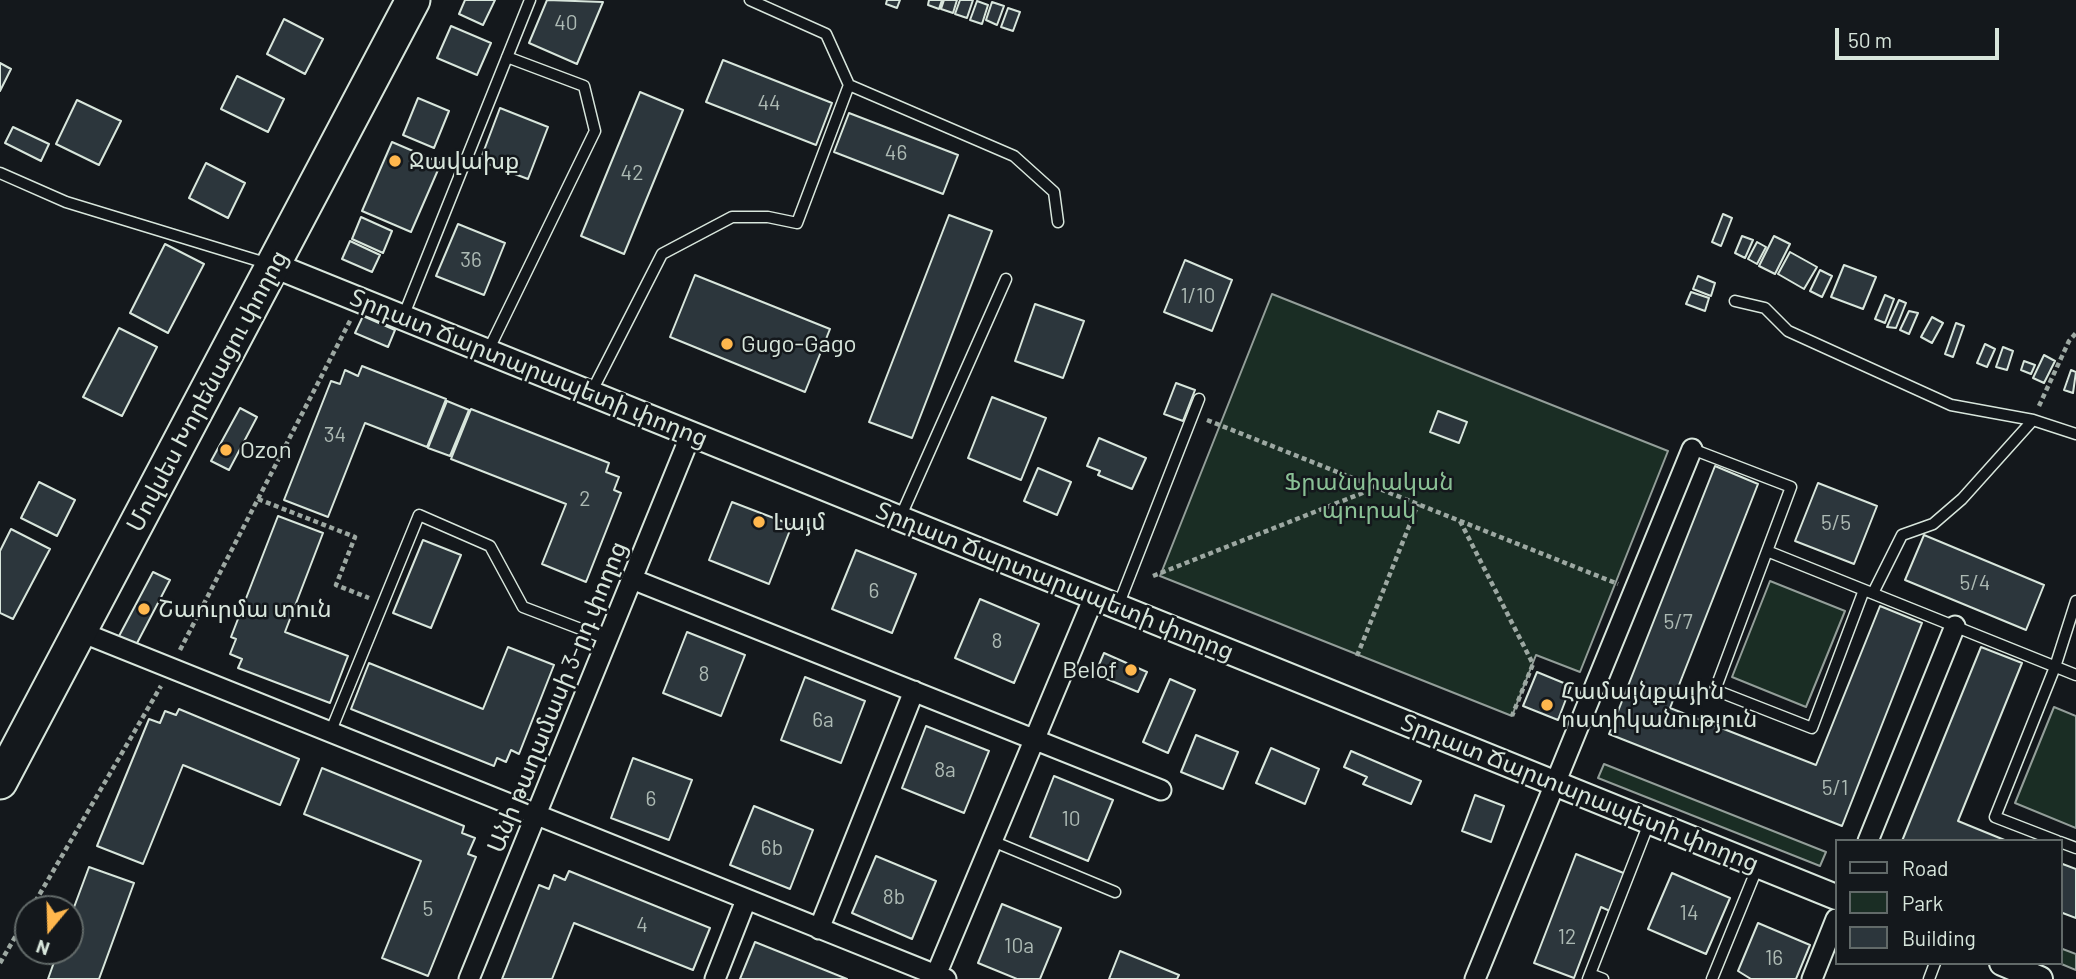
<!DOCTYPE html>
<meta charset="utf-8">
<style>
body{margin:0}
#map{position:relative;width:2076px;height:979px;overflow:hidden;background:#14181c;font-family:Barlow,sans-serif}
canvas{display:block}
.legend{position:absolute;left:1835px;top:839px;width:228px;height:126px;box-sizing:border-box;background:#14181c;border:2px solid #626a69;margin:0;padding:9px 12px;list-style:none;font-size:21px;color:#d8e6dc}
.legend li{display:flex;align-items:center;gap:14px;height:35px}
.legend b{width:35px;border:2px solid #626a69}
.north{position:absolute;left:14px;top:895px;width:70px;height:70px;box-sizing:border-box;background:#14181c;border:2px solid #626a69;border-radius:50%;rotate:199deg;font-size:19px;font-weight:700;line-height:28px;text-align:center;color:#d8e6dc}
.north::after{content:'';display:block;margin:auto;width:24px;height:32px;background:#ffb74d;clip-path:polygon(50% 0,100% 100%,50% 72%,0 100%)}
.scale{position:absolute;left:1835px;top:28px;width:164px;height:32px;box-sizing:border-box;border:4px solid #d8e6dc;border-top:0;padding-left:9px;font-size:21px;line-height:24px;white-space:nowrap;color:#d8e6dc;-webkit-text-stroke:5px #14181c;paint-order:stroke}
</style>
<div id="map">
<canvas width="2076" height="979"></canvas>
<ul class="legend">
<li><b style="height:9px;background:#14181c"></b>Road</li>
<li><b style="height:19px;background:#1a2d24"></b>Park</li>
<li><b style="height:19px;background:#2c363c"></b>Building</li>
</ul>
<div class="north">N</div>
<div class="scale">50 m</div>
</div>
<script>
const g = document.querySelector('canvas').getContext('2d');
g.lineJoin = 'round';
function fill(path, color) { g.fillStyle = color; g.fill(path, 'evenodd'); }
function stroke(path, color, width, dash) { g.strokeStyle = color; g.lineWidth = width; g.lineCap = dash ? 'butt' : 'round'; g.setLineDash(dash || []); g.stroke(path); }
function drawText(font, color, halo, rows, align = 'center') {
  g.font = font + ' Barlow,"Noto Sans Armenian",sans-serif'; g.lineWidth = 5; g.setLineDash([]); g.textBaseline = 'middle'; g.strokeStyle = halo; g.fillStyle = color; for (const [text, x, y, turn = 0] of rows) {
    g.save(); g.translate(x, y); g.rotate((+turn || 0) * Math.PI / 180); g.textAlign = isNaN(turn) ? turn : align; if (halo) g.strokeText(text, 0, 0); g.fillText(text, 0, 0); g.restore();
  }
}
const green = new Path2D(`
 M1272 294 1668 451 1580 672 1536 655 1512 716 1160 576Z
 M1770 581 1845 611 1806 707 1732 677Z
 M2054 707 2076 716V828L2015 803Z
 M1604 764 1826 852 1820 866 1598 778Z
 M2060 948 2076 954V970L2059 963Z`);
const building = new Path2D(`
 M465 0H495L483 25 459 14Z
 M547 0 603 2 577 64 529 43Z
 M887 0H900L897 8 886 4Z
 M929 0H942L939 9 928 5Z
 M944 0H957L953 13 941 9Z
 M960 0H973L967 18 955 14Z
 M977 1 988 5 982 24 970 20Z
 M992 2 1004 6 997 25 986 20Z
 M1008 8 1020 12 1013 31 1001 27Z
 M284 19 323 39 305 74 267 54Z
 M451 26 491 43 477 75 437 58Z
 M723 60 832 103 816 145 706 102Z
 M0 63 11 69 0 91Z
 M237 76 284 99 268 132 221 109Z
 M640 92 683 110 624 254 581 236Z
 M418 98 449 111 434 148 403 135Z
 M77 100 121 121 99 165 56 144Z
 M500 108 548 127 528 179 480 161Z
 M849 113 958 155 943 194 834 152Z
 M13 127 49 144 41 161 5 143Z
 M392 142 441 163 411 232 362 211Z
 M206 163 245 183 228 218 189 198Z
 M1723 214 1732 218 1721 246 1712 242Z
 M949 215 992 231 912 438 869 422Z
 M361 217 392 231 383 253 352 239Z
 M458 224 505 243 484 295 436 276Z
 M1742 236 1753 240 1745 258 1735 253Z
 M1774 236 1790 244 1775 274 1759 266Z
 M350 241 380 255 372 272 342 259Z
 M1757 242 1766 247 1757 264 1748 259Z
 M165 244 204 264 168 333 130 313Z
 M1790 252 1817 267 1804 289 1778 274Z
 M1185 260 1232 280 1212 331 1164 312Z
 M1844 265 1876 277 1863 309 1831 297Z
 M1820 270 1832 276 1822 297 1810 291Z
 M695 275 830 329 805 392 670 337Z
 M1698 276 1715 283 1711 296 1693 289Z
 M1691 292 1709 298 1705 311 1686 304Z
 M1885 295 1894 299 1885 323 1875 319Z
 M1899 300 1906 303 1896 328 1887 327Z
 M1035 304 1084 321 1063 378 1015 361Z
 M1909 311 1918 313 1909 334 1900 330Z
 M363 316 395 330 388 347 355 333Z
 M1932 317 1943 323 1932 343 1921 337Z
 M1956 323 1964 326 1953 357 1945 354Z
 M119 328 157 347 122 416 83 397Z
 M1985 344 1995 349 1987 367 1977 363Z
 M2003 347 2013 351 2007 370 1996 367Z
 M2044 355 2055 361 2044 383 2033 378Z
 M2024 361 2035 365 2031 374 2021 370Z
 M362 366 446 399 427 447 365 423 328 517 284 500 331 381 340 384 345 370 358 376Z
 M2071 370 2076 372 2073 393 2064 390Z
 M1176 383 1195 390 1183 421 1164 414Z
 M992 397 1046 418 1021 480 968 458Z
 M447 401 469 410 450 456 428 448Z
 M240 408 257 417 229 470 211 461Z
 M471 409 609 463 606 472 619 477 614 490 621 493 586 582 542 564 566 504 451 459Z
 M1438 411 1467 422 1459 443 1430 432Z
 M1099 438 1146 458 1132 489 1098 475 1100 471 1087 466Z
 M1715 466 1758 484 1670 708 1816 765 1880 606 1922 623 1842 826 1609 734Z
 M1038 468 1071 482 1057 515 1024 501Z
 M39 482 75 500 57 536 21 518Z
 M1818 483 1877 506 1854 564 1795 541Z
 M732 502 792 525 769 584 709 560Z
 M278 516 323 533 285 632 348 656 330 703 238 668 242 659 230 654 236 639 231 637Z
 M11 529 50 549 13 619 0 613V551Z
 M1924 535 2044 585 2026 630 1905 580Z
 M423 540 461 555 431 628 393 613Z
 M856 550 916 574 892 633 832 609Z
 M153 572 170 580 135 647 118 638Z
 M980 599 1039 624 1014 683 955 658Z
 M687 632 745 655 721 716 663 693Z
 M508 647 554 665 519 754 511 750 506 762 497 758 494 766 351 709 369 663 483 709Z
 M1981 647 2022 663 1958 821 2007 841H1902Z
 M1104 653 1147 672 1138 692 1095 674Z
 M1537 672 1571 686 1558 720 1523 706Z
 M805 677 865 701 841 763 781 740Z
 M1170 679 1195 690 1168 753 1143 742Z
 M179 709 299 759 280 805 183 765 143 864 97 846 149 719 160 723 165 711 176 715Z
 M926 726 989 751 964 813 902 788Z
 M1196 735 1238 752 1223 789 1181 772Z
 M1271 748 1319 769 1305 804 1256 783Z
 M1351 751 1421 781 1411 804 1363 784 1367 777 1344 767Z
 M633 758 692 780 669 840 611 818Z
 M322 768 464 826 462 833 475 838 468 854 476 857 428 976 382 958 421 861 304 814Z
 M1054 776 1113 800 1088 861 1030 837Z
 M1475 795 1504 806 1491 842 1462 831Z
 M754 806 813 830 790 889 730 865Z
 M1576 854 1626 874 1612 912 1601 907 1574 978 1534 963Z
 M876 856 936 881 912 939 852 913Z
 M2060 863 2076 869V918L2060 912Z
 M89 867 134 883 99 979H48L58 951H70V918Z
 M569 871 710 928 693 970 574 923 552 979H502L539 885 549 889 554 875 565 880Z
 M1672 873 1730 898 1706 954 1648 929Z
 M1002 904 1061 928 1040 979H1017L978 963Z
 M1758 923 1810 945 1796 979H1751L1738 971Z
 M755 942 847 979H740Z
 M1120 951 1179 975 1177 979H1109Z`);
const path = new Path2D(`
 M2039 406 2069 341 2076 333
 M1207 420 1618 584
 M258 499 355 537 336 585 369 598
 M1460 521 1533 664 1512 716
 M1153 576 1375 488
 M180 650 351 319
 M1357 656 1418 504
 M31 909 161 686
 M0 963 28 915`);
const service = new Path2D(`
 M750 0 826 34 849 85 1014 156 1054 192 1058 222
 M0 173 66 202 269 264
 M1735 301 1765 308 1788 331 1951 405 2033 420 2076 434
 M403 317 530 0
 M488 351 595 131 584 86 507 57
 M591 393 662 254 732 217H768L797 223 849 85
 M1692 449 1791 487 1715 690 1812 728 1864 590
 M900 518 1006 279
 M1767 551 2076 675
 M1873 593 1902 535 1933 524 1962 499 2033 420
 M1118 606 1199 399
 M330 733 419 515 490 546 523 607 607 639
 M990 840 1115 892
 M2057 841 1995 817 2055 667 2076 601
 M2060 842 2076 848
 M1590 974 1603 979
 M1588 979 1649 823
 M1712 979 1758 866
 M1929 979 1935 963`);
const minor = new Path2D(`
 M632 579 1161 790
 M81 632 946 979
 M1868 841 1955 626
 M819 929 914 691
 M936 975 1094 597
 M469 979 691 434
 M715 979 746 900
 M1475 979 1692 449
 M1812 979 1836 919`);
const tertiary = new Path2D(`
 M273 265 1836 897
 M2002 963 2040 979`);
const trunk = new Path2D(`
 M0 782 413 0`);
const markers = [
 [395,161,7,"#ffb74d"],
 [727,344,7,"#ffb74d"],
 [226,450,7,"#ffb74d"],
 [759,522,7,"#ffb74d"],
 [144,609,7,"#ffb74d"],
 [1131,670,7,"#ffb74d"],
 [1547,705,7,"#ffb74d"]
];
const numberNames = [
 ["40",566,23],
 ["44",769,103],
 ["46",896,153],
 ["42",632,173],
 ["36",471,260],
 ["1/10",1198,296],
 ["34",335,435],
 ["2",585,499],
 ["5/5",1836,523],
 ["5/4",1975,583],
 ["6",874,591],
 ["5/7",1678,622],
 ["8",997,641],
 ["8",704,674],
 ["6a",823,720],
 ["8a",945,770],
 ["5/1",1835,788],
 ["6",651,799],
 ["10",1071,819],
 ["6b",772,848],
 ["8b",894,897],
 ["5",428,909],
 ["14",1689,913],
 ["4",642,925],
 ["12",1567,937],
 ["10a",1019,946],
 ["16",1774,958]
];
const poiNames = [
 ["Ջավախք",409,161],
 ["Gugo-Gago",741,344],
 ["Ozon",240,450],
 ["Լայմ",773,522],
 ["Շաուրմա տուն",158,609],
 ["Belof",1117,670,"right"],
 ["Համայնքային",1561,691],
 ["ոստիկանություն",1561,719]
];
const streetNames = [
 ["Տրդատ Ճարտարապետի փողոց",529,368,22],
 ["Մովսես Խորենացու փողոց",207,391,-62],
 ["Տրդատ Ճարտարապետի փողոց",1055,581,22],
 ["Անի թաղամասի 3-րդ փողոց",557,697,-68],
 ["Տրդատ Ճարտարապետի փողոց",1580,793,22]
];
const parkNames = [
 ["Ֆրանսիական",1369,482],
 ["պուրակ",1369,510]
];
fill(green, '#1a2d24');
stroke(green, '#939e99', 2);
fill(building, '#2c363c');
stroke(building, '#d8e6dc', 2);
stroke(service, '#d8e6dc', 13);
stroke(minor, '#d8e6dc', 23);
stroke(tertiary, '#d8e6dc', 28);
stroke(trunk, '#d8e6dc', 37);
stroke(path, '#9da8a2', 4.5, [5, 3.5]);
stroke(service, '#14181c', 10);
stroke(minor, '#14181c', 19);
stroke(tertiary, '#14181c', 24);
stroke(trunk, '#14181c', 33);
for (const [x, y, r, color] of markers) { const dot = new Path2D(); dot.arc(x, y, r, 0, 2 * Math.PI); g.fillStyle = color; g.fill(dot); stroke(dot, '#14181c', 2.5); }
drawText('21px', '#adbab4', null, numberNames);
drawText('24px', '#d8e6dc', '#14181c', poiNames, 'left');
drawText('24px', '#d8e6dc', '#14181c', streetNames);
drawText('24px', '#8ac095', '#14181c', parkNames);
</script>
